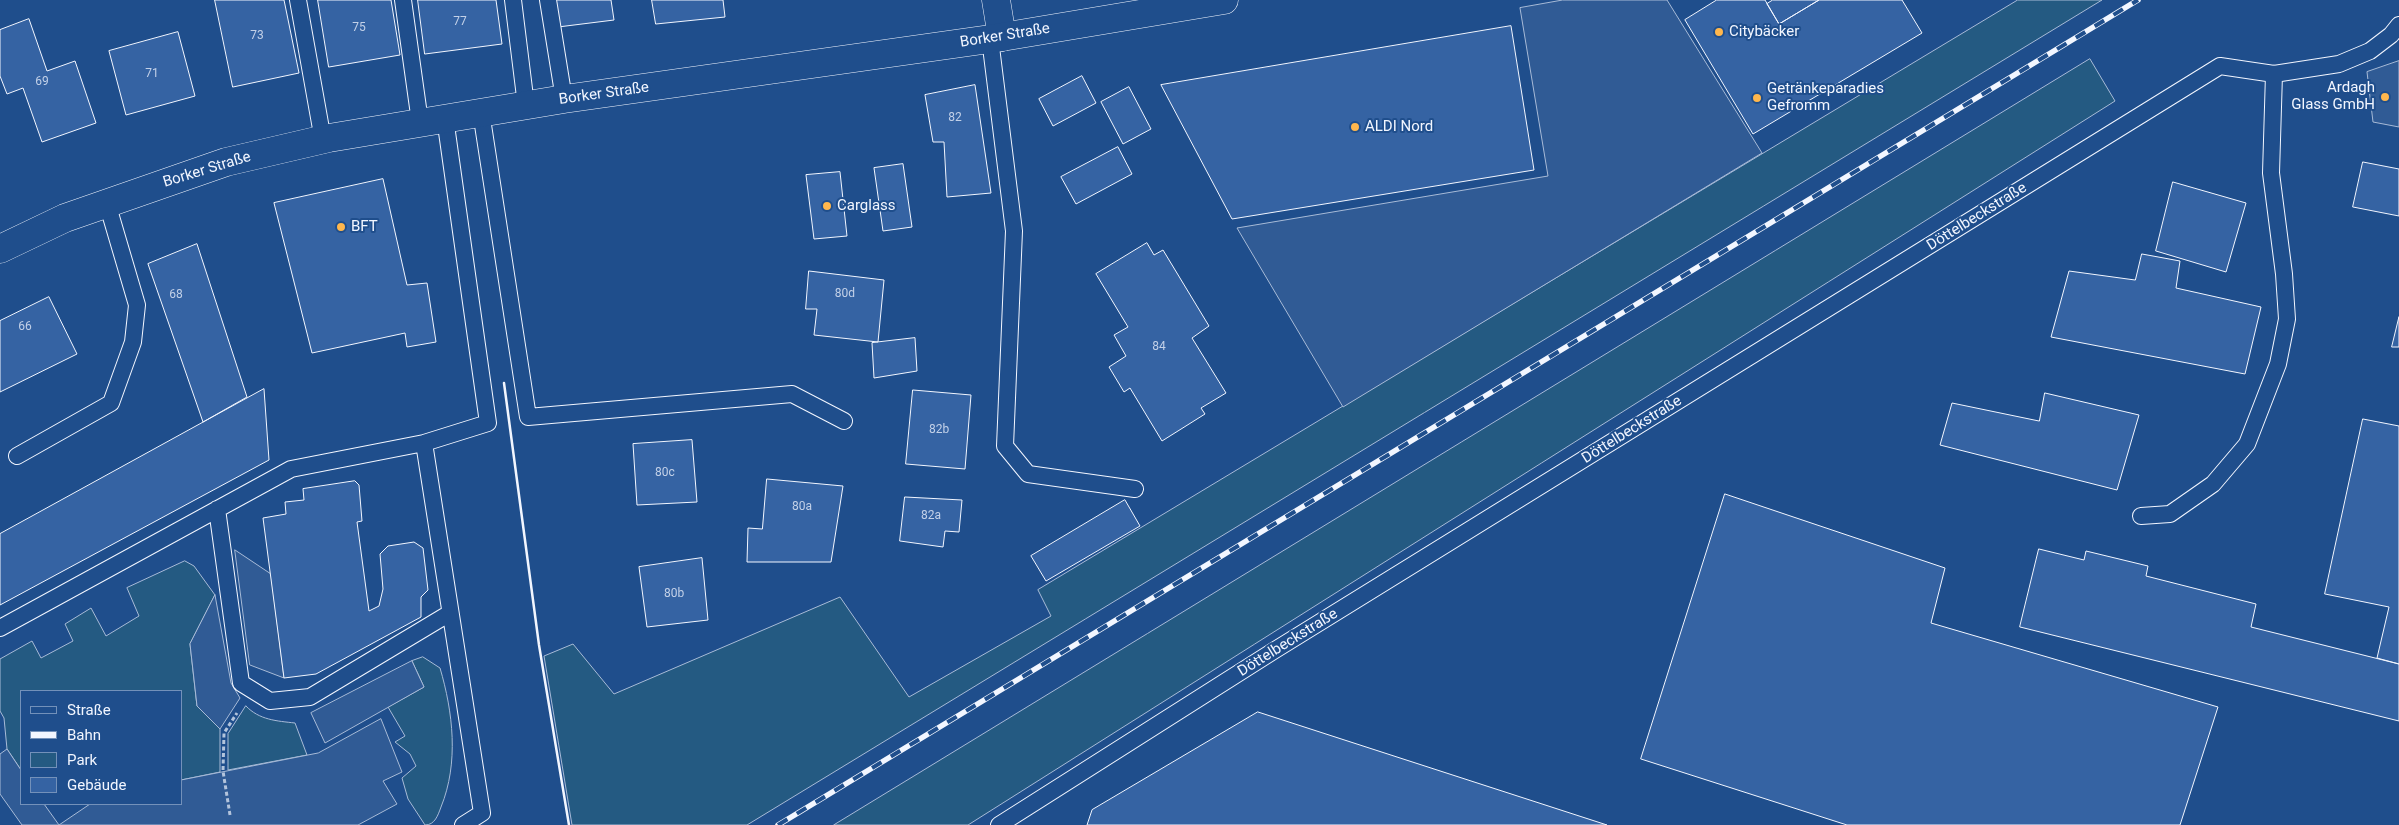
<!DOCTYPE html>
<meta charset="utf-8">
<style>
body{margin:0}
#map{position:relative;width:2399px;height:825px;overflow:hidden;background:#1f4e8c;font-family:Roboto,sans-serif}
canvas{display:block}
.legend{position:absolute;left:20px;top:690px;width:162px;height:115px;box-sizing:border-box;background:#1f4e8c;border:1px solid #7391ba;margin:0;padding:6px 9px;list-style:none;font-size:15px;color:#f2f6ff}
.legend li{display:flex;align-items:center;gap:10px;height:25px}
.legend b{width:25px;border:1px solid #7391ba}
</style>
<div id="map">
<canvas width="2399" height="825"></canvas>
<ul class="legend">
<li><b style="height:6px;background:#1f4e8c"></b>Straße</li>
<li><b style="height:6px;background:#f2f6ff"></b>Bahn</li>
<li><b style="height:14px;background:#245a82"></b>Park</li>
<li><b style="height:14px;background:#3563a3"></b>Gebäude</li>
</ul>
</div>
<script>
const g = document.querySelector('canvas').getContext('2d');
g.lineJoin = 'round';
function fill(path, color) { g.fillStyle = color; g.fill(path, 'evenodd'); }
function stroke(path, color, width, dash) { g.strokeStyle = color; g.lineWidth = width; g.lineCap = dash ? 'butt' : 'round'; g.setLineDash(dash || []); g.stroke(path); }
function drawText(font, color, halo, rows, align = 'center') {
  g.font = font + ' Roboto,sans-serif'; g.lineWidth = 4; g.setLineDash([]); g.textBaseline = 'middle'; g.strokeStyle = halo; g.fillStyle = color; for (const [text, x, y, turn = 0] of rows) {
    g.save(); g.translate(x, y); g.rotate((+turn || 0) * Math.PI / 180); g.textAlign = isNaN(turn) ? turn : align; if (halo) g.strokeText(text, 0, 0); g.fillText(text, 0, 0); g.restore();
  }
}
const green = new Path2D(`
 M2018 0H2102L747 825H572L544 656 573 644 614 694 840 597 909 697 1051 616 1038 590Z
 M2090 59 2115 101 968 825H834Z
 M185 561 194 566 215 595 190 644 197 706 220 729V772L181 780V691H21V770L7 749 4 718 0 711V659L32 641 41 658 73 641 65 624 91 608 106 636 139 616 127 588Z
 M423 657 440 668C453 712 459 763 441 807 438 815 435 825 425 825L408 799 402 778 416 766 410 754 395 742 405 736 388 707 424 687 412 661Z
 M246 706C259 720 277 721 295 723L307 755 228 770V734Z`);
const parking = new Path2D(`
 M1563 0H1667L1762 153 1343 407 1237 228 1548 176 1520 8Z
 M2399 61V127L2373 122 2367 72Z
 M235 550 271 574 284 678 250 665Z
 M215 595 231 683 240 698 220 729 197 706 190 644Z
 M412 661 424 687 325 743 311 713Z
 M381 719 402 772 383 781 397 804 358 825H22L0 794V754L7 749 21 770V804H44L59 825 90 804H181V780L318 753Z`);
const building = new Path2D(`
 M215 0H284L299 73 233 87Z
 M318 0H391L400 55 329 67Z
 M418 0H496L502 44 425 54Z
 M555 0H611L614 20 558 27Z
 M652 0H723L725 17 656 24Z
 M1717 0H1765L1779 24 1819 0H1902L1922 33 1753 134 1685 20Z
 M1773 0H1819L1779 24 1767 4Z
 M29 19 47 71 75 61 96 123 42 142 23 88 7 94 0 76V30Z
 M1511 26 1534 170 1232 219 1161 85Z
 M178 32 195 96 126 115 109 51Z
 M1082 76 1096 103 1053 126 1039 99Z
 M975 85 991 193 947 197 944 142H933L925 95Z
 M1129 87 1151 129 1123 144 1101 102Z
 M1118 147 1132 174 1076 204 1061 177Z
 M2363 162 2399 169V216L2353 207Z
 M903 164 912 227 883 231 874 168Z
 M840 172 847 236 814 239 806 175Z
 M383 179 407 285 427 283 436 342 407 347 405 333 312 353 274 203Z
 M2173 182 2246 203 2226 272 2156 251Z
 M1147 243 1154 255 1163 250 1209 326 1192 338 1226 393 1201 408 1205 414 1162 441 1130 388 1124 392 1109 367 1126 356 1114 335 1128 327 1096 274Z
 M197 244 247 397 203 422 148 264Z
 M2142 254 2180 261 2176 288 2261 307 2245 374 2051 337 2069 271 2135 280Z
 M809 271 884 280 878 342 814 335 817 309H806Z
 M49 297 77 354 0 392V321Z
 M2399 317V347H2392Z
 M915 338 917 371 874 378 872 343Z
 M264 389 269 460 0 605V534Z
 M913 390 971 395 965 469 906 464Z
 M2045 393 2139 415 2117 490 1940 445 1952 403 2039 421Z
 M2363 419 2399 426V664L2377 658 2389 607 2325 594Z
 M692 440 697 502 637 505 633 444Z
 M767 479 843 486 831 562H747L748 528 762 529Z
 M355 481 359 485 362 521 357 522 369 611 379 606 383 589 380 554 388 546 414 542 423 548 428 590 421 597V617L316 674 284 678 263 518 286 514 285 502 304 500 303 489Z
 M1725 494 1945 568 1931 623 2218 707 2180 825H1847L1641 759Z
 M905 497 962 500 959 532 945 531 943 547 900 541Z
 M1125 500 1140 526 1046 581 1031 556Z
 M2039 549 2084 560 2086 551 2148 566 2146 576 2256 604 2251 627 2399 664V721L2020 627Z
 M702 558 708 620 647 627 639 567Z
 M1258 712 1607 825H1087L1092 810Z`);
const path = new Path2D(`
 M230 815 223 771 224 733 237 713`);
const lane = new Path2D(`
 M298 0 323 140
 M403 0 420 122
 M513 0 526 105
 M548 0 564 99
 M990 39 1014 231 1005 446 1028 474 1135 489
 M481 112 528 417 792 394 844 421
 M424 443 482 813 463 825
 M17 456 111 403 133 342 137 305 107 203
 M217 509 241 683 270 701 310 697 450 613
 M2141 516 2170 514 2213 484 2247 444 2278 364 2287 319 2284 274 2271 173 2274 74
 M0 628 291 469 424 443 488 423 445 118
 M999 825 1275 650 2220 66 2274 74 2339 64 2370 51 2391 35 2399 25`);
const street = new Path2D(`
 M996 0 1002 37`);
const primary = new Path2D(`
 M0 249 65 218 226 162 329 138 564 99 990 39 1224 0`);
const rail = new Path2D(`
 M778 825 2138 0`);
const wall = new Path2D(`
 M504 383 539 645 569 825`);
const markers = [
 [1719,32,5,"#ffb74d"],
 [2385,97,5,"#ffb74d"],
 [1757,98,5,"#ffb74d"],
 [1355,127,5,"#ffb74d"],
 [827,206,5,"#ffb74d"],
 [341,227,5,"#ffb74d"]
];
const numberNames = [
 ["77",460,22],
 ["75",359,28],
 ["73",257,36],
 ["71",152,74],
 ["69",42,82],
 ["82",955,118],
 ["80d",845,294],
 ["68",176,295],
 ["66",25,327],
 ["84",1159,347],
 ["82b",939,430],
 ["80c",665,473],
 ["80a",802,507],
 ["82a",931,516],
 ["80b",674,594]
];
const poiNames = [
 ["Citybäcker",1729,32],
 ["Ardagh",2375,88,"right"],
 ["Glass GmbH",2375,105,"right"],
 ["Getränkeparadies",1767,89],
 ["Gefromm",1767,106],
 ["ALDI Nord",1365,127],
 ["Carglass",837,206],
 ["BFT",351,227]
];
const streetNames = [
 ["Borker Straße",1005,36,-9],
 ["Borker Straße",604,94,-8],
 ["Borker Straße",207,170,-17],
 ["Döttelbeckstraße",1977,217,-32],
 ["Döttelbeckstraße",1632,430,-32],
 ["Döttelbeckstraße",1288,643,-32]
];
fill(green, '#245a82');
stroke(green, '#a8bbd7', 1);
fill(parking, '#305b95');
stroke(parking, '#a8bbd7', 1);
fill(building, '#3563a3');
stroke(building, '#f2f6ff', 1);
stroke(lane, '#f2f6ff', 18);
stroke(street, '#f2f6ff', 29);
stroke(primary, '#f2f6ff', 29);
stroke(path, '#b3c4dc', 3, [4, 2.5]);
stroke(lane, '#1f4e8c', 16);
stroke(street, '#1f4e8c', 28);
stroke(primary, '#1f4e8c', 28);
stroke(rail, '#f2f6ff', 5.5);
stroke(rail, '#1f4e8c', 4, [11]);
stroke(wall, '#f2f6ff', 2.5);
for (const [x, y, r, color] of markers) { const dot = new Path2D(); dot.arc(x, y, r, 0, 2 * Math.PI); g.fillStyle = color; g.fill(dot); stroke(dot, '#1f4e8c', 2); }
drawText('12px', '#c3d1e8', null, numberNames);
drawText('15px', '#f2f6ff', '#1f4e8c', poiNames, 'left');
drawText('15px', '#f2f6ff', '#1f4e8c', streetNames);
</script>
